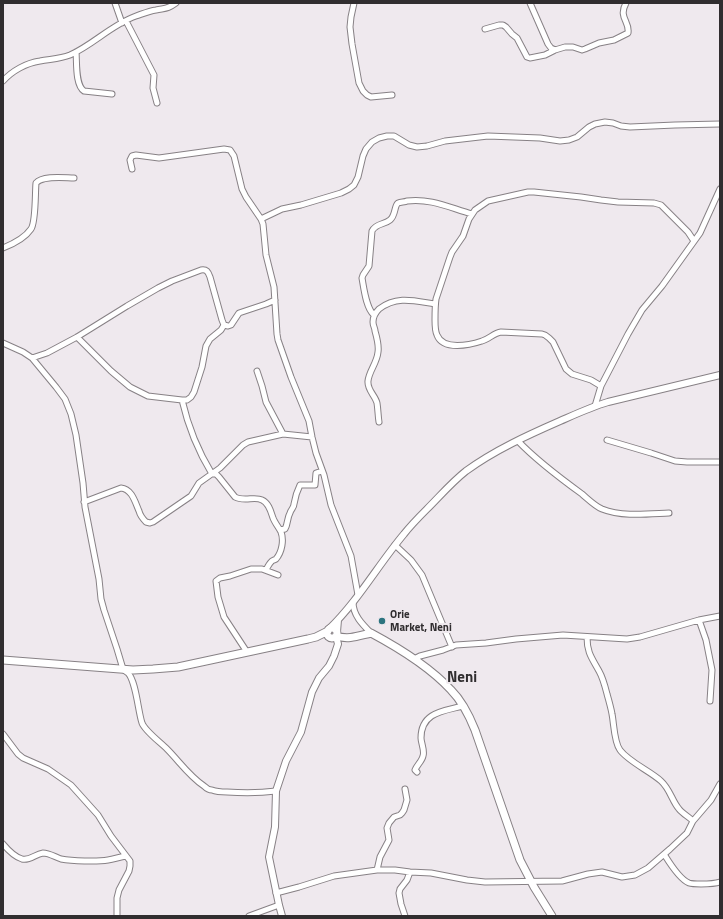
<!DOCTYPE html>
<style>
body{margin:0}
#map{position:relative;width:723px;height:919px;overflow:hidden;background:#efe9ee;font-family:"Titillium Web",sans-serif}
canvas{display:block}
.frame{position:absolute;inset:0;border:4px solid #302d2f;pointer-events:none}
</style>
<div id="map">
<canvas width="723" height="919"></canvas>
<div class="frame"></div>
</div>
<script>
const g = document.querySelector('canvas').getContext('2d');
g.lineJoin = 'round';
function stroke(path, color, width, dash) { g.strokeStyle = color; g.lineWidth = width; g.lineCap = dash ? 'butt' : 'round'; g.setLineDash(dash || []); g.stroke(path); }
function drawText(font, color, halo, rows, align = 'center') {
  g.font = font + ' "Titillium Web",sans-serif'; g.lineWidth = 4; g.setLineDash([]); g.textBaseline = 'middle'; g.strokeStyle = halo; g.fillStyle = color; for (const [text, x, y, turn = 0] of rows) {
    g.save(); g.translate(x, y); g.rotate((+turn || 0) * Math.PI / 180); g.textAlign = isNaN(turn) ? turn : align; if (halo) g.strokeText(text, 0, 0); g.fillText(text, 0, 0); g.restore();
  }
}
const minor = new Path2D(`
 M115 3 122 23
 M354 3 351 17 350 27 352 44 359 83 363 91 367 95 371 97 392 95
 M530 3 548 44 551 48 555 50 565 47H573L582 50 585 49 599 43 614 40 628 33C630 21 618 18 626 3
 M126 21 154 75 153 88 157 103
 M485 29 499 25H503L506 27 512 34 517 38 527 57 530 58 545 55 555 50
 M76 52C77 62 75 85 84 91L112 94
 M3 81C12 71 26 63 40 61 50 59 60 59 70 55 93 45 111 25 136 16 142 14 149 11 156 10 165 8 168 9 176 3
 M132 169 130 160 132 156 136 155 159 158 224 149 230 150 234 156 242 189 246 197 261 219 263 224 266 255 274 287 277 334 278 340 291 377 309 421 312 437 316 453 324 475 331 505 351 556 358 595
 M261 219 282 209 301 205 341 193 349 189 354 185 358 177 363 156 366 149 372 142 379 138 387 136H394L409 145 417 147 427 146 445 141 488 136 540 138 560 141 569 140 577 137 589 127 595 124 605 122 613 123 621 126 630 127 675 125 720 124
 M3 248C13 244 25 238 31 229 36 222 35 193 36 183 43 175 65 178 74 178
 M374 315C366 308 364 289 362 278L363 275 369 266 372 231C376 223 384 225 390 220 396 215 394 206 398 203 401 202 405 202 407 201 431 198 450 208 472 214
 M77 337 111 371 130 387 148 396 182 400H187L191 397 194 392 202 367 206 346 210 339 221 330 224 325
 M3 343 23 352 32 358 56 387 65 399 71 414 76 435 83 483 85 507 99 579 101 599 104 610 117 649 123 669C123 670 127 672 128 673 136 681 138 711 142 723 145 731 160 742 167 749 179 761 189 776 204 786 206 788 209 790 212 790 217 792 222 792 227 792 244 793 260 793 276 791
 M32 358 47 353 77 337 127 306 158 288 172 281 201 270C207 269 208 272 210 277L222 320 224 325 228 326 231 325 239 313 266 304 275 300
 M257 371 262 386 266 402 283 434
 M601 386 591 380 572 374 566 369 553 342 549 338 545 335 542 334 501 332C494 333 489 339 482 341 470 345 443 351 437 335 435 331 435 325 435 320 435 313 435 306 436 299L450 257 452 252 463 236 469 219 475 210 488 201 528 192H534L581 197 601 200 618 202 654 203 661 205 688 232 694 241
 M182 400C188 426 198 451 212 474H216L219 477 235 497C244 502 255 496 262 500 269 503 271 512 273 518 275 523 279 528 281 532 284 540 282 552 276 559 275 560 272 560 271 562 269 564 267 568 266 570
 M595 406 601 386 628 334 642 310 662 286 700 233 720 189
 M379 422C378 416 378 409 377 403 375 395 367 390 368 381 369 371 377 363 378 352 379 346 377 338 375 331 375 328 373 326 373 322 373 317 375 313 379 309 397 295 415 301 435 304
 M607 440 651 453 675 461 687 462H720
 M518 441C537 461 560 478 582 494 588 499 595 506 602 509 622 517 647 514 669 513
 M84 502 121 488C132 489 135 502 139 511 140 515 143 519 146 522L150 523 153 522 191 496 199 483 220 468 243 445 248 442 283 434 312 437
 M280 530 285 529C288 524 287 518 290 513 291 509 294 508 294 504 295 498 297 491 300 485H315L316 473 322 471
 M395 545 411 560 422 575 452 647
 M353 602C353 615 362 624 371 633
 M699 620 706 640 712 670 710 701
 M587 637C587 653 592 658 599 671 603 678 605 686 607 694 609 701 611 708 612 714 614 724 614 742 620 750 629 762 650 771 661 781 670 789 672 801 679 809 683 814 689 817 693 821
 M247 652 224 617 218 597 216 581 220 578 230 576 251 569H262L278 575
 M414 659 420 656 443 650 456 645 486 643 516 639 563 635 627 639 640 637 699 620 720 616
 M3 734 18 754 23 758 48 769 71 785 98 815 111 836 130 861V866L129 871 119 890 117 898V916
 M417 772 415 770C417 765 422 761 423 756 425 751 421 743 421 738 421 712 444 711 463 706
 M3 844C8 850 15 857 22 859 30 861 35 854 43 853 49 853 55 857 61 859 72 861 97 862 108 860 114 859 120 857 126 856
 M664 854C669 862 679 879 689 883 692 884 697 884 701 884 708 884 714 884 720 882
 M377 870 380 857 389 840 387 828 389 823 394 817 400 815 402 813 404 810 407 800 405 789
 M276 893 299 887 334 876 377 870H395L410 872 431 873 467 880 485 882 562 881 588 874 602 872 622 877 635 875 648 868 670 849 687 833 693 821 711 800 720 784
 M249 916 279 905
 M405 916 401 904 399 893 400 889 407 880 410 872`);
const tertiary = new Path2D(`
 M329 629C358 601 378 565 404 534 411 525 419 517 427 509 440 496 452 482 466 471 495 450 528 435 560 421 576 414 591 407 608 402L720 375
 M337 632 338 620
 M282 916 279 905 269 857 275 827 276 791 286 761 301 732 312 692 319 678 329 666 334 656 338 644 337 640 335 637`);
const secondary = new Path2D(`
 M327 633a5 5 0 1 1 10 0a5 5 0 1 1-10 0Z
 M336 636C349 640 358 636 371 633 399 648 429 666 451 690 462 701 469 715 475 730L520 860 534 887 552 916
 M3 660 133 670 153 669 178 667 308 639 316 637 328 631`);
const markers = [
 [382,621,4,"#2c747f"]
];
const poiNames = [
 ["Orie",390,615],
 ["Market, Neni",390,628]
];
const districtNames = [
 ["Neni",462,678]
];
stroke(minor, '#878185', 7);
stroke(tertiary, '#878185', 8);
stroke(secondary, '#878185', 9);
stroke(minor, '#fff', 5);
stroke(tertiary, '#fff', 6);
stroke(secondary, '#fff', 7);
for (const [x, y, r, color] of markers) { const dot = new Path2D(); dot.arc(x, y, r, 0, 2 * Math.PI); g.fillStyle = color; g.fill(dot); stroke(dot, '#efe9ee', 1.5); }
drawText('bold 11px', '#302d2f', '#efe9ee', poiNames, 'left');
drawText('bold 15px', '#302d2f', '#efe9ee', districtNames);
</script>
